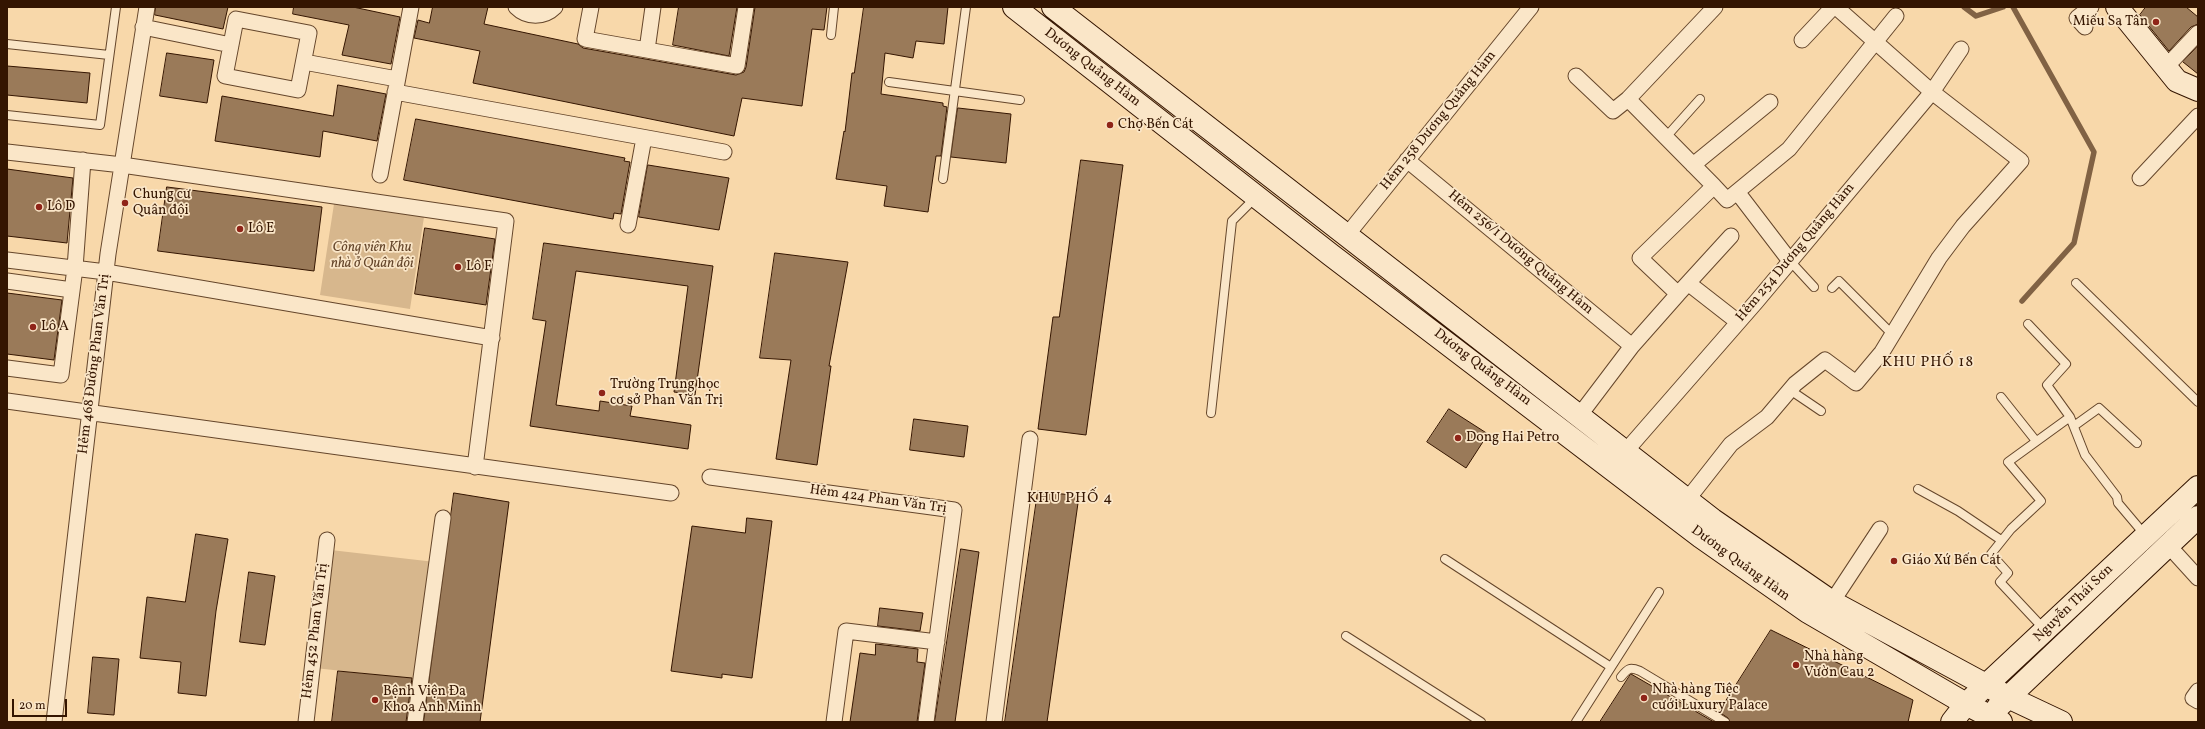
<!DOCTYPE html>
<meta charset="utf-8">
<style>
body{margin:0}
#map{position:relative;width:2205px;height:729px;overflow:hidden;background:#f8d8aa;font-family:Vollkorn,serif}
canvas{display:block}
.frame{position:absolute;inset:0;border:8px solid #341501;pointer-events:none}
.scale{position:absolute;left:12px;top:699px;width:55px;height:18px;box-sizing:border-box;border:2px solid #341501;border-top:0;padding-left:5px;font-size:12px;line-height:14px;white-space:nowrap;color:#341501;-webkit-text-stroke:3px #fae6c8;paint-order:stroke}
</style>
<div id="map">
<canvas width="2205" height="729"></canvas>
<div class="frame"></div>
<div class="scale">20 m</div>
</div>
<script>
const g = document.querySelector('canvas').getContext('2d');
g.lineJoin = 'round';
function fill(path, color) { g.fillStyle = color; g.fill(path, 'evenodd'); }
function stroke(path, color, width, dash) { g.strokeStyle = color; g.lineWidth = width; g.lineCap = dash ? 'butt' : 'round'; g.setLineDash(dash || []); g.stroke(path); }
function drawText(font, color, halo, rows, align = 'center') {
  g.font = font + ' Vollkorn,serif'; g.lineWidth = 3.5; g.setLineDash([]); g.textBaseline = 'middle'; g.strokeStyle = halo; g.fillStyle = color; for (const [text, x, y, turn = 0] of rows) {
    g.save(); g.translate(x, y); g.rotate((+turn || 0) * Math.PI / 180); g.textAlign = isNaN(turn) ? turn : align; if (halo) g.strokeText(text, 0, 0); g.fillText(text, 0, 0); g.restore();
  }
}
const green = new Path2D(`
 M334 204 424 217 410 309 320 295Z
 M322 549 435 562 418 679 305 667Z`);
const stream = new Path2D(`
 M1964 7 1976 16 2003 7
 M2013 7 2094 152 2074 243 2022 301`);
const building = new Path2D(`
 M156 7H228L223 29 155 15Z
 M294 7H353L400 17 391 64 342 55 349 25 293 14Z
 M433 7H488L484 24 578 44 583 48 736 75 744 72 746 67 755 7H827L824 30 812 29 802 106 742 98 734 136 473 83 480 51 414 38 418 20 429 23Z
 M679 7H737L729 56 673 45Z
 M864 7H948L944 44 916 41 913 58 885 53 881 94 943 103V106L947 107 941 156H936L928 212 884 206 887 186 836 179 844 131 845 132 852 73H854Z
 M2146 7H2186L2198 17V24L2191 27 2169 51 2140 15Z
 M2198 46V74L2183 62Z
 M167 53 214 60 207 103 160 96Z
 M7 66 90 73 87 103 7 95Z
 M338 85 386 94 377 141 323 131 320 157 215 141 222 96 333 116Z
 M958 108 1011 114 1006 163 951 157Z
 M416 119 625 158 624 161 630 162 621 214 614 213 613 219 404 180Z
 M1081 160 1123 165 1086 435 1038 429 1053 317H1059Z
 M648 165 729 178 719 230 639 217Z
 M7 169 73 178 67 243 7 236Z
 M167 187 322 207 314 271 158 251Z
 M425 228 495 239 486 305 415 294Z
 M544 243 713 266 695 395 674 392 688 286 576 271 556 405 599 411 600 401 632 406 630 416 691 425 688 449 530 426 546 321 533 319Z
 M775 253 848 262 829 366H831L817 465 776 459 791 360 760 358Z
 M7 293 62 300 54 360 7 354Z
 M1449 409 1488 434 1466 468 1427 442Z
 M914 419 968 426 964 457 910 450Z
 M1038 491 1079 496 1047 722H1005Z
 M454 493 509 502 480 722H424Z
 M747 518 772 521 752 678 722 674V678L671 671 692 526 745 533Z
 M196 534 228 539 216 611 206 696 178 693 181 662 140 658 147 597 185 602Z
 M961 549 979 552 955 722H935Z
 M249 572 275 576 265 645 240 642Z
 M880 608 923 613 920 631 878 626Z
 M1771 630 1913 700 1908 722H1730L1728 718 1719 712Z
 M876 644 918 649 917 662 925 663 917 722H850L860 653 875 655Z
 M93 657 119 659 114 715 88 713Z
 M338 671 412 678 406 722H332Z
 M1631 674 1714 722H1600Z`);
const lane = new Path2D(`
 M831 35 834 7
 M7 44 109 55
 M889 82 1020 100
 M7 115 100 125 116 7
 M1666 137 1700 99
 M943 179 966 7
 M1790 261 1814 287
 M2076 283 2198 402
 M1832 288 1839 281 1893 335
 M2028 324 2066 364 2047 385 2070 417 2085 455 2117 497 2118 503 2145 535
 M1790 390 1821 411
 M2001 397 2036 441
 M1211 413 1232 221 1256 197
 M2074 426 2099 408 2137 443
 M1918 489 1958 511 2001 540
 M1445 559 1611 667
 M2044 629 2000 582 2008 573 1991 554 2011 529 2041 501 2008 462 2070 417
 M1346 636 1481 722
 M1621 677C1628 668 1630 667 1640 671L1725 722
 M1576 722 1659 592`);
const street = new Path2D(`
 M516 7C527 18 544 18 555 7
 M591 7 585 39 737 66 746 7
 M236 19 309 33 298 90 225 76Z
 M143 27 231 45
 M2085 27 2077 18 2091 7
 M1802 40 1833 7
 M647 50 653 7
 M304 62 397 79
 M2166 67 2198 33
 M1576 76 1613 111 1628 99 1715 7
 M395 92 724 152
 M1628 99 1714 186
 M7 152 122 165 506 221 475 467
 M1407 160 1632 346
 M1693 165 1770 102
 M380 175 411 7
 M2140 178 2198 116
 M1738 193 1790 261
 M628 225 644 138
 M1347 235 1531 7
 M7 260 106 272 492 338
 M7 281 72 290
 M1688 283 1738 322
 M1678 294 1731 236
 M7 368 61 375 75 268 83 160
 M7 401 671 493
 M1579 416 1632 346 1678 294 1640 258 1714 186 1727 200 1789 149 1896 16
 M1625 452 1756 302 1932 92 1961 49
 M710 477 954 510 926 722
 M1687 500 1731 444 1767 417 1795 384 1825 360 1856 383 1882 352 1939 258 1963 226 2021 161 1932 92 1836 7
 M2168 545 2198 578
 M1832 602 1880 529
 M2198 691 2193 698 2198 701
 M54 722 108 254 147 7
 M306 722 327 540
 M415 722 443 518
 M834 722 846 631 937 642
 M994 722 1030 439`);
const secondary = new Path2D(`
 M1014 7 1331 255 1701 537 1808 612 1966 704 2001 722
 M1053 7 1713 520 1832 602 2008 697 2061 722
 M2117 7 2177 81 2198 90
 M1998 707 2198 517
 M1952 722 1966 704 2198 487`);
const markers = [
 [2156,22,4,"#8f2418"],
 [1110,125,4,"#8f2418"],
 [125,203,4,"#8f2418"],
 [39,207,4,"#8f2418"],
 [240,229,4,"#8f2418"],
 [458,267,4,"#8f2418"],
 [33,327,4,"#8f2418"],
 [602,393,4,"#8f2418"],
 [1458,438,4,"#8f2418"],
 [1894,561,4,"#8f2418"],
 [1796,665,4,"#8f2418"],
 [1644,698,4,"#8f2418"],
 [375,700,4,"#8f2418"]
];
const poiNames = [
 ["Miếu Sa Tân",2148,22,"right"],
 ["Chợ Bến Cát",1118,125],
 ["Chung cư",133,195],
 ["Quân đội",133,211],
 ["Lô D",47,207],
 ["Lô E",248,229],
 ["Lô F",466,267],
 ["Lô A",41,327],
 ["Trường Trung học",610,385],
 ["cơ sở Phan Văn Trị",610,401],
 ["Dong Hai Petro",1466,438],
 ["Giáo Xứ Bến Cát",1902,561],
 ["Nhà hàng",1804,657],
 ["Vườn Cau 2",1804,673],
 ["Nhà hàng Tiệc",1652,690],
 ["cưới Luxury Palace",1652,706],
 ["Bệnh Viện Đa",383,692],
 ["Khoa Anh Minh",383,708]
];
const streetNames = [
 ["Dương Quảng Hàm",1092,68,38],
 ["Hẻm 258 Dương Quảng Hàm",1439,121,-51],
 ["Hẻm 256/1 Dương Quảng Hàm",1520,253,40],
 ["Hẻm 254 Dương Quảng Hàm",1796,253,-50],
 ["Hẻm 468 Đường Phan Văn Trị",95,364,-83],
 ["Dương Quảng Hàm",1482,368,37],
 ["Hẻm 424 Phan Văn Trị",878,500,8],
 ["Dương Quảng Hàm",1740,564,36],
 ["Nguyễn Thái Sơn",2074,604,-44],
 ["Hẻm 452 Phan Văn Trị",316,631,-83]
];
const parkNames = [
 ["Công viên Khu",372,248],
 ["nhà ở Quân đội",372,264]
];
const neighbourhoodNames = [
 ["KHU PHỐ 18",1928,363],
 ["KHU PHỐ 4",1070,499]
];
fill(green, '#d7b78d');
stroke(stream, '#816244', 5.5);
fill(building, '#9a7a59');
stroke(building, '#341501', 1);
stroke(lane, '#65462b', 10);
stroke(street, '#65462b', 17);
stroke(secondary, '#341501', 24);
stroke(lane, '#fae6c8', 8);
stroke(street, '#fae6c8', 15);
stroke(secondary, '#fae6c8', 22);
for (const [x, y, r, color] of markers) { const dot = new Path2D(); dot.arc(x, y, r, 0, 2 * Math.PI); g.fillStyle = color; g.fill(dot); stroke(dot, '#fae6c8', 1.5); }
drawText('14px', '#341501', '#fae6c8', poiNames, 'left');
drawText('14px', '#341501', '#fae6c8', streetNames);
drawText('italic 14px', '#65462b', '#fae6c8', parkNames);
g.letterSpacing = '1px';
drawText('15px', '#341501', '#fae6c8', neighbourhoodNames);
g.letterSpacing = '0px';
</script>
